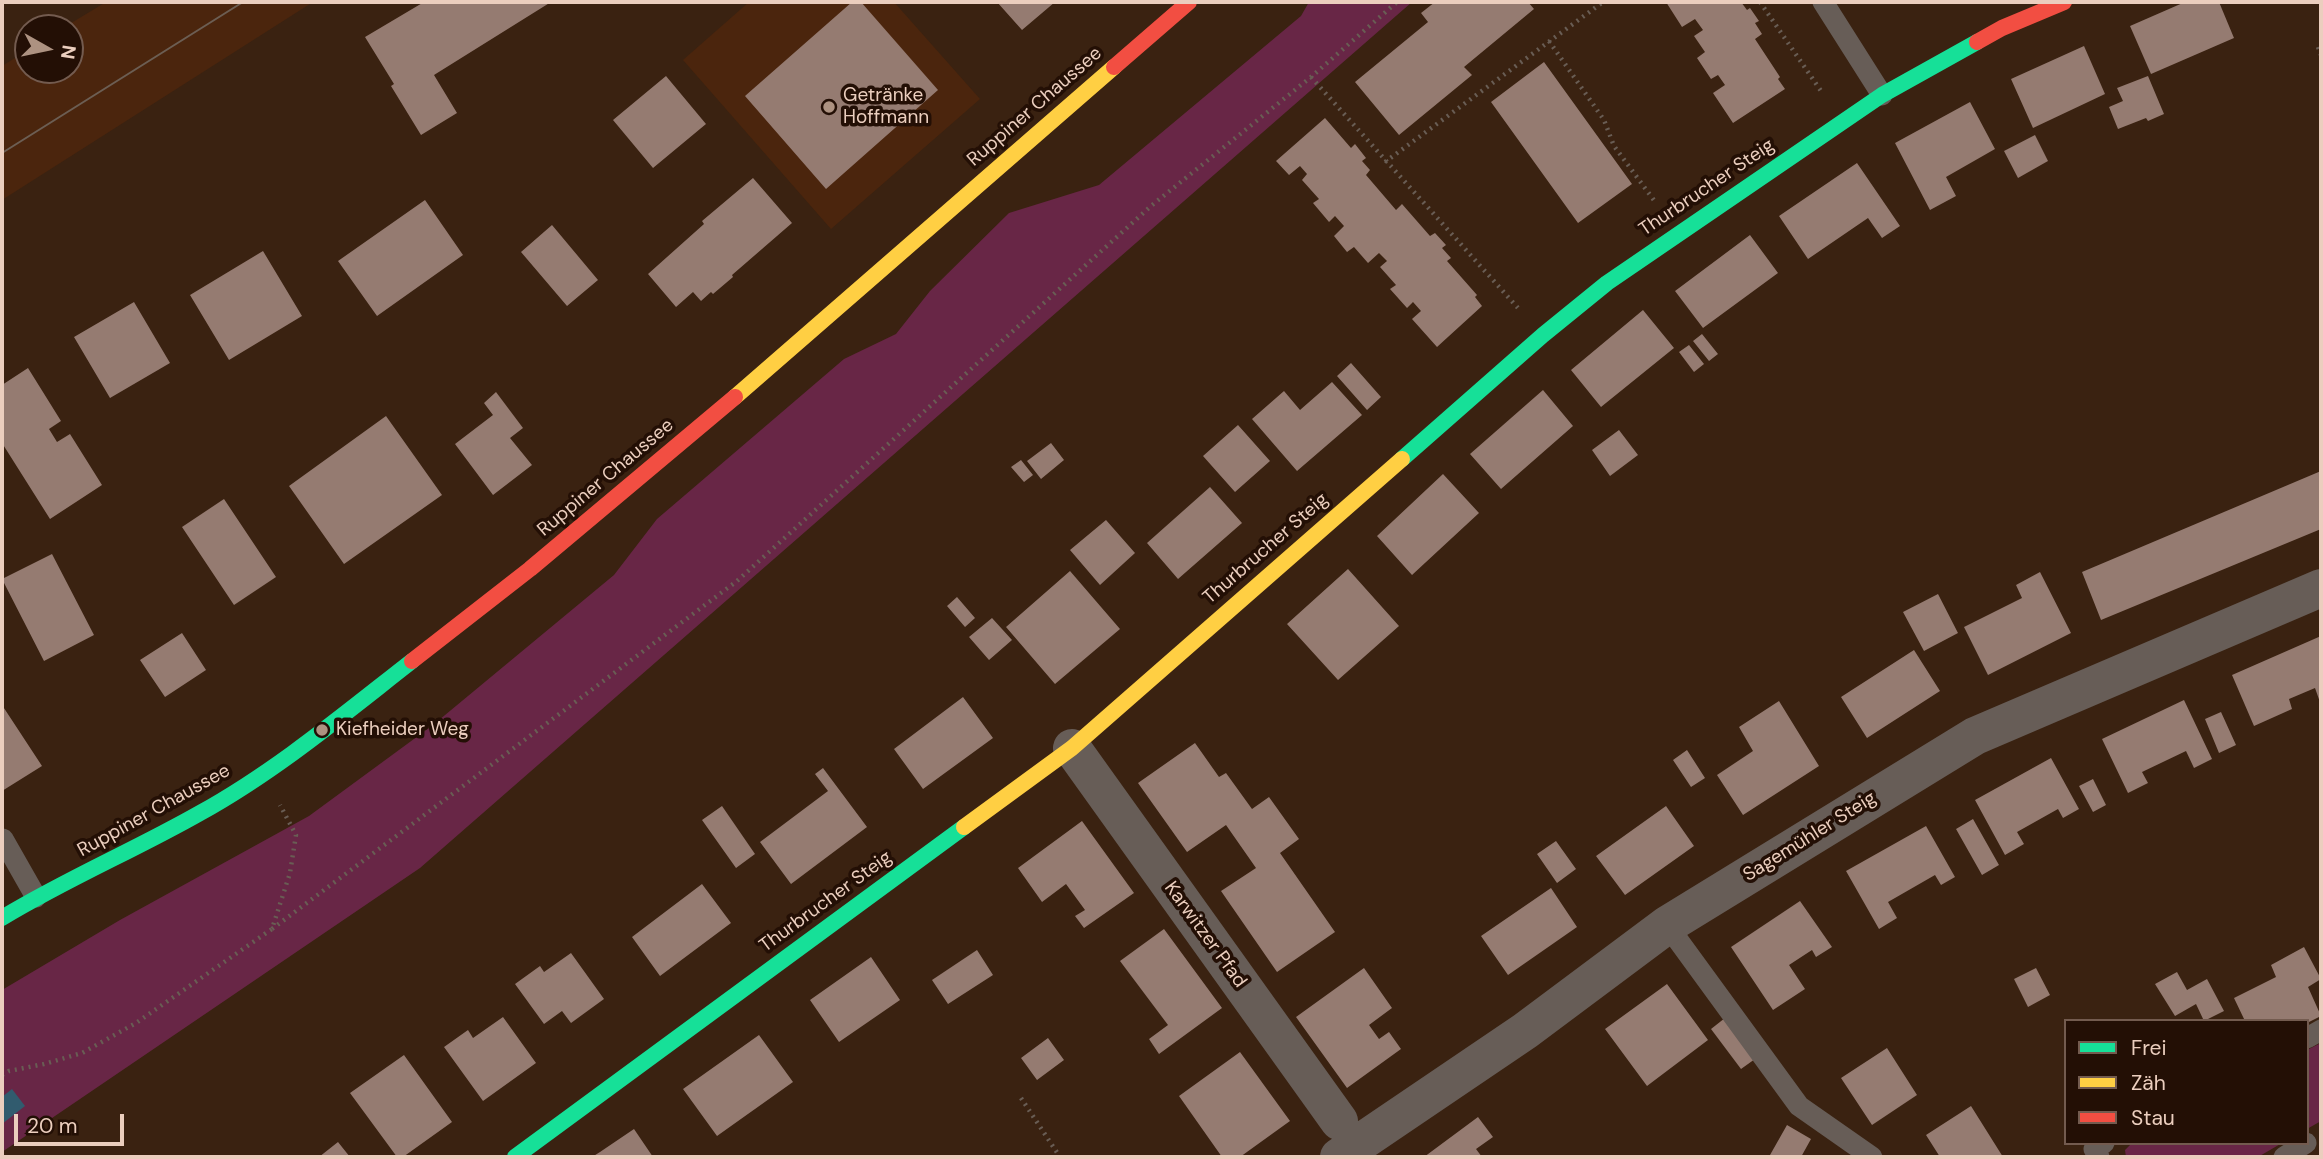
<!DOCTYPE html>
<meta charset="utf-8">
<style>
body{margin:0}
#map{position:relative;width:2323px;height:1159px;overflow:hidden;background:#3a2211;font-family:"DM Sans",sans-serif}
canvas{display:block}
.frame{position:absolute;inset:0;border:4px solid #ebcebe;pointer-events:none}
.legend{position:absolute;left:2064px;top:1019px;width:245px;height:126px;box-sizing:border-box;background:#230f05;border:2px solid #735b4f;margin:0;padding:9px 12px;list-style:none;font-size:21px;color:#ebcebe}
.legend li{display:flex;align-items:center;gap:14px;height:35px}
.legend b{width:35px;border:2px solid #735b4f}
.north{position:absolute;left:14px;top:14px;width:70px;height:70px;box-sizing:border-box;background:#230f05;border:2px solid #735b4f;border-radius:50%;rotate:99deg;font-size:19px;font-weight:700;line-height:28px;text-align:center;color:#ebcebe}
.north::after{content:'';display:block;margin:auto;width:24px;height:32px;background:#ad9281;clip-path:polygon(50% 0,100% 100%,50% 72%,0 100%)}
.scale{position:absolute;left:14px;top:1114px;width:110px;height:32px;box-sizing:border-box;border:4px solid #ebcebe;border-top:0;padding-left:9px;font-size:21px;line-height:24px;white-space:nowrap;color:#ebcebe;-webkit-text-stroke:5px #230f05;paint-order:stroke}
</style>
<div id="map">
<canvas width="2323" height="1159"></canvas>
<div class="frame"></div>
<ul class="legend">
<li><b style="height:9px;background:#16e098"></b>Frei</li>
<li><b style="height:9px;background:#ffcf43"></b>Zäh</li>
<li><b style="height:9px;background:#f24e42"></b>Stau</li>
</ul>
<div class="north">N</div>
<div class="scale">20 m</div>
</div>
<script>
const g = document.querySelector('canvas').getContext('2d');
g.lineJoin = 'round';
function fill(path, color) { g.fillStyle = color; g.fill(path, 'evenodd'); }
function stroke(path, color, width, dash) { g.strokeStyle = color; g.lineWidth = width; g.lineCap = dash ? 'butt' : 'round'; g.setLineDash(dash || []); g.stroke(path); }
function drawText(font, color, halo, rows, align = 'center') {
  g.font = font + ' "DM Sans",sans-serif'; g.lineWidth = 7; g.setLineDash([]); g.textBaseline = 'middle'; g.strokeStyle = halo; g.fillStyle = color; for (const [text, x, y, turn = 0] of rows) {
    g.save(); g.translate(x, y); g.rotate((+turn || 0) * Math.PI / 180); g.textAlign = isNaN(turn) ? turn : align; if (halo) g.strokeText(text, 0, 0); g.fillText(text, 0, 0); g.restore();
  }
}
const built = new Path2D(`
 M106 2H313L2 200V66L28 50V70H70V28H63Z
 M749 2H894L980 99 831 229 683 60Z`);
const green = new Path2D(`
 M1309 2H1412L420 868 2 1152V990L120 920 309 816 433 725 614 575 657 519 844 359 896 334 930 291 1009 213 1099 185 1301 16Z
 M2321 1043V1121L2307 1129V1050Z
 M2132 1143H2282L2258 1157H2126L2125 1150Z`);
const water = new Path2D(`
 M12 1089 25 1106 2 1124V1097Z`);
const building = new Path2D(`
 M424 2H551L434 75 457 113 421 135 391 86 394 84 365 37Z
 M852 2H861L938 90 826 189 745 96Z
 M997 2H1055L1022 30Z
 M1435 2H1528L1534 9 1464 67 1472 75 1399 135 1355 82 1428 22 1421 13Z
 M1666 2H1741L1747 10 1750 8 1759 21 1755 23 1762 34 1755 39 1780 77 1778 79 1785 89 1733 123 1713 93 1725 85 1718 75 1711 79 1697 58 1705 52 1694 36 1703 30 1695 19 1682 27Z
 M2185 2H2219L2234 38 2151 74 2130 26Z
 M2084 46 2105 94 2033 128 2011 79Z
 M1544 62 1632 184 1578 223 1491 102Z
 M666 76 706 124 653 168 613 120Z
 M2148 76 2164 114 2148 121 2146 118 2118 129 2109 107 2123 101 2117 88Z
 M1970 102 1995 149 1946 177 1956 196 1930 210 1895 143Z
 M1325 118 1351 148 1355 144 1366 158 1362 161 1370 170 1366 175 1396 210 1402 204 1430 236 1435 233 1446 245 1442 248 1451 258 1447 261 1477 295 1475 297 1482 306 1437 347 1412 319 1421 311 1413 302 1407 308 1390 289 1396 285 1380 267 1387 261 1379 253 1368 263 1354 247 1347 252 1334 236 1344 226 1335 216 1329 222 1313 203 1319 199 1302 180 1307 174 1300 166 1289 175 1276 161Z
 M2035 135 2048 161 2018 178 2004 151Z
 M1857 163 1900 226 1882 238 1868 218 1808 259 1779 216Z
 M753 178 792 223 732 275 733 277 713 294 711 292 701 301 693 292 676 307 648 274 704 224 702 221Z
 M425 200 463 255 377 316 338 261Z
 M552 225 598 280 567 306 521 252Z
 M1750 235 1778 273 1703 328 1675 291Z
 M263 251 302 316 229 360 190 295Z
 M134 302 170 363 110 398 74 337Z
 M1643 310 1674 348 1601 407 1571 370Z
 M1702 334 1718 354 1709 361 1693 341Z
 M1689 345 1704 364 1694 372 1679 352Z
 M1351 363 1381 397 1367 410 1337 376Z
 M28 368 61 421 49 429 57 442 70 434 102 485 50 519 2 443V385Z
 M1332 382 1362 415 1297 471 1252 419 1284 391 1300 410Z
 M1543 390 1573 426 1501 489 1470 454Z
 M496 392 523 428 510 438 532 465 493 495 455 444 493 415 484 403Z
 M386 416 442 495 344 564 289 486Z
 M1238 425 1270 461 1235 492 1203 456Z
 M1619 430 1638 455 1610 476 1592 450Z
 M1051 443 1064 460 1041 479 1027 461Z
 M1021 460 1033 475 1024 482 1011 467Z
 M2321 471V529L2101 620 2082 572Z
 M1443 474 1479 513 1412 575 1377 536Z
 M1210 487 1242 523 1178 579 1147 543Z
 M224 499 276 577 234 605 182 527Z
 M1106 520 1135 553 1100 585 1070 550Z
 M52 554 94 635 44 661 2 579Z
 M1348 569 1399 626 1338 680 1287 624Z
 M1070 571 1120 629 1055 684 1006 627Z
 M2040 572 2071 633 1988 675 1964 627 2022 598 2016 585Z
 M1938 594 1958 633 1924 651 1903 612Z
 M957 597 975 618 965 627 947 606Z
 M992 618 1012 640 989 660 969 637Z
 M182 633 206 670 165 697 140 660Z
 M2321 636V705L2315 688 2289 699 2292 709 2254 726 2232 675Z
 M1914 650 1940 691 1867 738 1841 697Z
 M963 697 993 738 923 789 894 749Z
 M2184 700 2212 759 2194 768 2186 751 2142 772 2148 783 2128 793 2102 739Z
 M1779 701 1819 766 1743 815 1717 775 1753 751 1739 727Z
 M2 705 42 766 2 791Z
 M2221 712 2236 745 2219 753 2205 719Z
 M1195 743 1219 777 1226 773 1252 809 1269 797 1299 839 1280 853 1335 932 1277 972 1221 891 1256 868 1226 825 1187 852 1138 783Z
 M1687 750 1705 778 1691 787 1673 760Z
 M2051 758 2079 809 2063 818 2058 809 2017 832 2024 844 2005 855 1975 800Z
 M823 768 867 827 791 884 760 842 828 791 815 774Z
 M2093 779 2106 805 2093 812 2079 786Z
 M722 806 755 854 736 868 702 820Z
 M1666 806 1694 846 1625 895 1596 856Z
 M1973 819 1999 865 1982 875 1956 829Z
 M1082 821 1134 893 1084 928 1075 916 1085 910 1066 884 1042 902 1018 868Z
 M1926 826 1955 877 1941 885 1935 875 1888 902 1897 918 1879 929 1846 871Z
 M1556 841 1576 869 1557 883 1537 854Z
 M702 884 731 923 660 976 632 937Z
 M1551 888 1577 927 1508 975 1481 936Z
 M1800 901 1832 947 1816 957 1812 950 1789 965 1805 989 1773 1010 1731 947Z
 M1164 929 1222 1008 1159 1054 1149 1039 1168 1025 1120 961Z
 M2304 947 2321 979 2308 987 2321 1016 2307 1023V1021H2245L2234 998 2276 977 2271 965Z
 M977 950 993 975 948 1004 932 980Z
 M571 953 604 999 571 1023 562 1011 544 1024 515 984 540 966 544 972Z
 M871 957 900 1000 839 1042 810 1000Z
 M1364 968 1392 1008 1369 1025 1379 1039 1389 1032 1401 1049 1347 1088 1296 1017Z
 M2036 968 2050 995 2028 1007 2014 979Z
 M2177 972 2187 990 2207 979 2224 1011 2204 1021 2196 1004 2175 1016 2155 984Z
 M1667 984 1708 1040 1647 1086 1605 1029Z
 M503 1017 536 1063 483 1101 444 1047 468 1030 473 1038Z
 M1725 1018 1755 1059 1741 1069 1711 1029Z
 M759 1035 793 1082 717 1136 683 1089Z
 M1048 1038 1064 1060 1037 1080 1021 1058Z
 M1887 1048 1917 1095 1872 1125 1841 1078Z
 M1240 1052 1290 1121 1240 1157H1222L1179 1096Z
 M404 1055 452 1122 403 1157H397L350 1093Z
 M1971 1106 2003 1157H1940L1926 1135Z
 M1478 1117 1493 1137 1476 1149 1482 1157H1424Z
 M1787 1125 1811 1139 1801 1157H1774L1770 1155Z
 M634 1129 653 1157H592L600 1152Z
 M338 1142 350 1157H319Z`);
const path = new Path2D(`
 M1760 2 1821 91
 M1549 41 1604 120 1614 146 1656 203
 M2318 47 2321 55
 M1311 77 1518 308
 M1385 162 1603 2
 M272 929 737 581 1151 206 1311 77 1397 2
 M2 1075 9 1071 44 1064 82 1053 136 1023 272 929 290 873 296 835 280 805
 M1021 1098 1060 1157`);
const lane = new Path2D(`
 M1823 2 1882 95
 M3 839 36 897
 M1667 925 1799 1106 1872 1157
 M2307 1038 2321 1030
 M2099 1157 2094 1149 2104 1143
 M2284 1157 2306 1143`);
const street = new Path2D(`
 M1072 748 1339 1121
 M1339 1157 1525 1031 1667 925 1975 736 2321 588`);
const fast = new Path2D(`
 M1402 459 1543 335 1607 283 1882 95 1977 42
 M2 918C66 879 135 850 200 813 276 771 344 714 412 661
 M515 1157 964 827`);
const slow = new Path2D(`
 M735 397 1114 67
 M964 827 1072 748 1402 459`);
const jam = new Path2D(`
 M1977 42 2002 28 2064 2
 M1114 67 1189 2
 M412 661 530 569 735 397`);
const tram = new Path2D(`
 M2 153 243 2`);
const markers = [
 [829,107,7,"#ad9281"],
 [322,730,7,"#ad9281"]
];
const poiNames = [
 ["Getränke",843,96],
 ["Hoffmann",843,118],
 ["Kiefheider Weg",336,730]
];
const streetNames = [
 ["Ruppiner Chaussee",1035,107,-41],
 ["Thurbrucher Steig",1707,188,-34],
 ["Ruppiner Chaussee",606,478,-40],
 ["Thurbrucher Steig",1266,549,-41],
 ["Ruppiner Chaussee",154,811,-29],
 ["Sagemühler Steig",1810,837,-32],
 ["Thurbrucher Steig",826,902,-36],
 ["Karwitzer Pfad",1205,935,54]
];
fill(built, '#4b250d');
fill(green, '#682646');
fill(water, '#315b6e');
fill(building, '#957b71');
stroke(path, '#695d54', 4.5, [2, 5]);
stroke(lane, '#675d57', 21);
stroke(street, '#675d57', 38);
stroke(fast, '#16e098', 16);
stroke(slow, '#ffcf43', 16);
stroke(jam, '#f24e42', 16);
stroke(tram, '#6c5e53', 2);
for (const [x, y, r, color] of markers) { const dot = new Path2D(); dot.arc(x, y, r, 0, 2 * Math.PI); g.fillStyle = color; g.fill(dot); stroke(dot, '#230f05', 2.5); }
drawText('19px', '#ebcebe', '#230f05', poiNames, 'left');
drawText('19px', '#ebcebe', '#230f05', streetNames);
</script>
